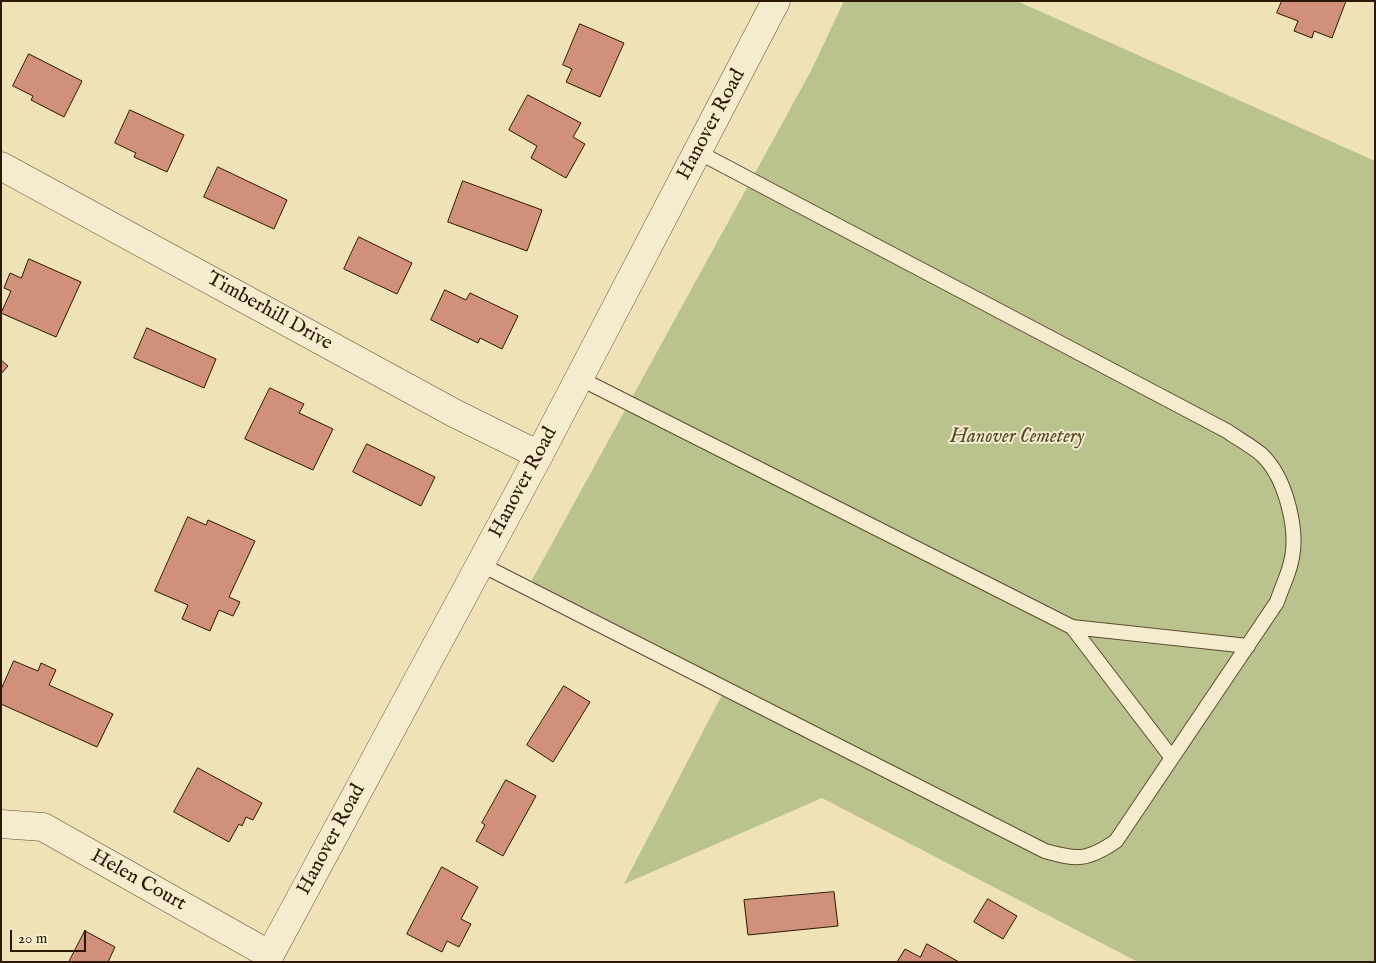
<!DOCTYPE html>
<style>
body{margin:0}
#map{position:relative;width:1376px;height:963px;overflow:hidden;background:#efe2b6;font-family:"IM FELL English",serif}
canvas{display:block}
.frame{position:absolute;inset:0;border:2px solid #2c1702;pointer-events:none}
.scale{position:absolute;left:10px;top:930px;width:76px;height:22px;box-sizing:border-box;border:2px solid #2c1702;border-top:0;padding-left:6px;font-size:15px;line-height:18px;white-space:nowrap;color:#2c1702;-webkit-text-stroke:4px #f5ecd0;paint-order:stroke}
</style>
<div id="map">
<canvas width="1376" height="963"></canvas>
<div class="frame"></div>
<div class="scale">20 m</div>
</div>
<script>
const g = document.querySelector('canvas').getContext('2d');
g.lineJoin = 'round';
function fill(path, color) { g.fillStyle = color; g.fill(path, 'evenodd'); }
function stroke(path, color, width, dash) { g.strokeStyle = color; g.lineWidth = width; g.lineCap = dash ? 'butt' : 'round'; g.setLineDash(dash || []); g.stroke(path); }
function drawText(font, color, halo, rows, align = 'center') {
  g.font = font + ' "IM FELL English",serif'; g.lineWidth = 4; g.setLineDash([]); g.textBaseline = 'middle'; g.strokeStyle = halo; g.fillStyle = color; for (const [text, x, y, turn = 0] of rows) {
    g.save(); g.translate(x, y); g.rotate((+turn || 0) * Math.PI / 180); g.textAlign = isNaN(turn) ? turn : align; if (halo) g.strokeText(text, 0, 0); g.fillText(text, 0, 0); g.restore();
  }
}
const green = new Path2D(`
 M844 1H1017L1375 161V962H1138L822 798 624 884 725 689 526 591 812 69Z`);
const building = new Path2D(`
 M1282 1H1346L1332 38 1314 31 1312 38 1294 31 1298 21 1277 13Z
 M580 24 624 43 600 97 566 82 572 69 563 65Z
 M29 54 82 81 64 117 31 100 33 96 13 86Z
 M528 95 581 123 573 137 585 144 566 178 531 158 537 146 509 130Z
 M130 110 184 135 167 172 134 157 136 153 115 143Z
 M218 167 287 200 274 229 204 197Z
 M463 181 542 210 527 251 448 222Z
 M359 237 412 263 397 294 344 269Z
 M29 259 81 282 56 337 1 313 11 291 4 288 10 273 21 278Z
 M445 290 466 300 470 293 518 316 502 349 480 338 478 343 431 320Z
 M147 328 216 359 204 388 134 358Z
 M1 360 8 366 1 374Z
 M270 388 304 404 299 413 333 429 313 470 245 439Z
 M367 444 435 477 421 506 353 472Z
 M188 517 206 525 208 520 255 541 229 597 240 602 233 616 219 610 210 631 182 619 188 605 155 591Z
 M14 661 38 671 41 663 56 670 49 685 113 714 97 747 1 704V690Z
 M564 686 590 702 553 762 527 745Z
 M198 768 262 803 253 820 246 817 242 826 239 824 229 842 174 812Z
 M506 780 536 796 503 856 476 841 485 825 482 823Z
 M442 867 478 887 461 919 471 924 459 947 447 941 442 952 407 934Z
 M834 892 838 926 748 935 744 900Z
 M988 899 1017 916 1003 939 974 922Z
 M85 931 115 947 108 962H69Z
 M927 944 959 962H897L905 949 920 957Z`);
const service = new Path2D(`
 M579 378 1072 627 1248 646
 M480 564 1045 851C1077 860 1087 861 1116 841L1277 602C1281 589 1288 576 1291 562 1299 531 1286 478 1262 455 1252 446 1238 439 1227 431L698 152
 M1072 627 1172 758`);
const minor = new Path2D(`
 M1 166 454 413 539 455
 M1 824 43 827 270 955`);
const tertiary = new Path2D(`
 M266 962 539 455 776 1`);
const streetNames = [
 ["Hanover Road",712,125,-62],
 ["Timberhill Drive",269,312,29],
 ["Hanover Road",524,483,-62],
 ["Hanover Road",332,840,-62],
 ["Helen Court",138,881,29]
];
const parkNames = [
 ["Hanover Cemetery",1017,438]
];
fill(green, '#bac38d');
fill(building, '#d0907a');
stroke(building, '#2c1702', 1);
stroke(service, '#5d4a2f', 16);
stroke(minor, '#5d4a2f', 29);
stroke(tertiary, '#5d4a2f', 29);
stroke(service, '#f5ecd0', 14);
stroke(minor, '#f5ecd0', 28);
stroke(tertiary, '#f5ecd0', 28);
drawText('20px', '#2c1702', '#f5ecd0', streetNames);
drawText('italic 20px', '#574b2c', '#f5ecd0', parkNames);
</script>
